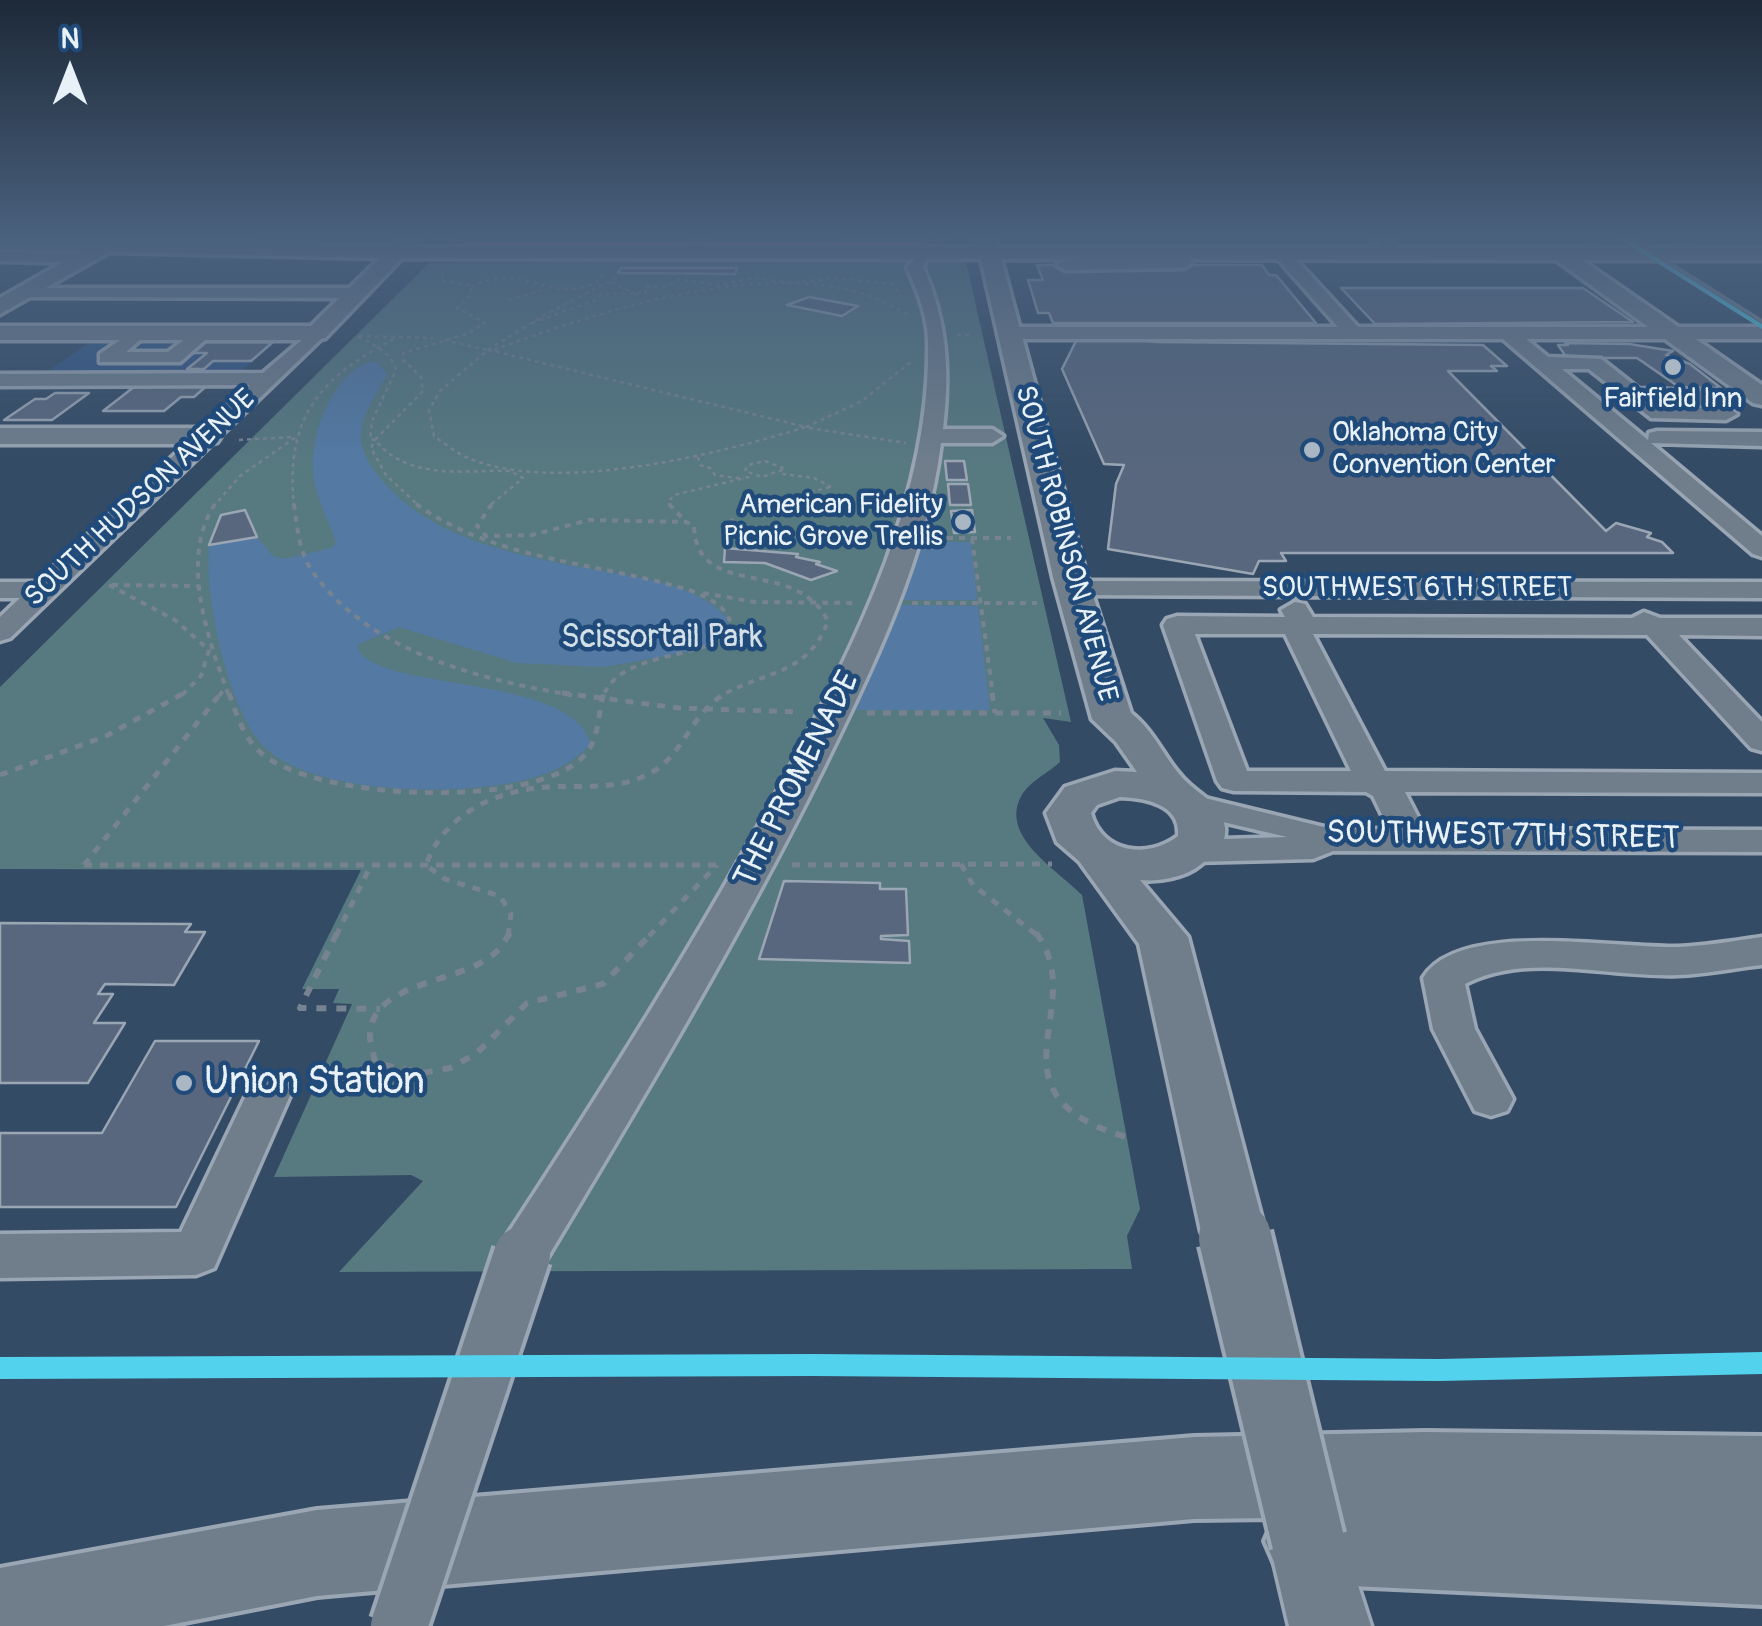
<!DOCTYPE html>
<style>
body{margin:0}
#map{position:relative;width:1762px;height:1626px;overflow:hidden;background:#344b65;font-family:Pangolin,sans-serif}
canvas{display:block}
.north{position:absolute;left:20px;top:20px;width:100px;height:100px;-webkit-text-stroke:8px #1f4a7a;paint-order:stroke;rotate:0deg;font-size:28px;font-weight:700;line-height:40px;text-align:center;color:#e8f1f8}
.north::after{content:'';display:block;margin:auto;width:35px;height:45px;background:#e8f1f8;clip-path:polygon(50% 0,100% 100%,50% 72%,0 100%)}
</style>
<div id="map">
<canvas width="1762" height="1626"></canvas>
<div class="north">N</div>
</div>
<script>
const g = document.querySelector('canvas').getContext('2d');
g.lineJoin = 'round';
function fill(path, color) { g.fillStyle = color; g.fill(path, 'evenodd'); }
function stroke(path, color, width, dash) { g.strokeStyle = color; g.lineWidth = width; g.lineCap = dash ? 'butt' : 'round'; g.setLineDash(dash || []); g.stroke(path); }
function drawText(font, color, halo, rows, align = 'center') {
  g.font = font + ' Pangolin,sans-serif'; g.lineWidth = 9; g.setLineDash([]); g.textBaseline = 'middle'; g.strokeStyle = halo; g.fillStyle = color; for (const [text, x, y, turn = 0] of rows) {
    g.save(); g.translate(x, y); g.rotate((+turn || 0) * Math.PI / 180); g.textAlign = isNaN(turn) ? turn : align; if (halo) g.strokeText(text, 0, 0); g.fillText(text, 0, 0); g.restore();
  }
}
const built = new Path2D(`
 M90 342H276L234 377H39Z`);
const green = new Path2D(`
 M965 258 1071 722 1043 718 1059 745 1060 762C1048 773 1032 780 1023 793 996 835 1058 870 1082 895L1140 1209 1127 1236 1132 1269 339 1272 423 1181 411 1175 274 1177 352 1004 333 1003 339 989H302L361 870 0 869V687L429 263Z`);
const water = new Path2D(`
 M368 362H378L387 375C357 425 347 443 389 488 436 539 519 556 585 568 631 577 693 581 727 618L728 627 713 643 697 650 605 667 517 663 399 627 357 645C367 694 571 671 591 744 574 761 555 772 532 778 468 797 306 797 260 742 227 703 204 595 209 545L257 537 273 556 284 559 332 548 336 542C328 519 313 491 313 467 312 429 332 378 368 362Z
 M917 542H971L977 600H892Z
 M893 605 978 606 990 710H845Z`);
const building = new Path2D(`
 M1037 265H1262L1269 275H1276L1316 323H1053L1049 313H1038L1028 280H1043Z
 M621 268H737L735 274 618 273Z
 M1341 288H1583L1633 322 1375 324Z
 M809 297 858 306 842 316 787 305Z
 M1080 333 1156 342 1483 345 1507 366H1491L1497 371H1448L1606 531 1616 523 1651 533 1647 537 1662 542 1673 553H1281L1286 561H1259L1253 574 1108 549 1116 484 1124 465 1104 464 1062 369Z
 M202 342H273L251 361H213L204 369H187L207 353H189Z
 M1565 343 1629 344 1673 351 1666 355 1690 364 1721 388 1679 387 1637 358H1567L1558 345H1568Z
 M139 383H210L194 397H181L164 411H103Z
 M55 393H89L52 420H4L35 399H46Z
 M945 461H964L967 480H947Z
 M948 484H968L971 505H950Z
 M245 510 257 537 209 545 221 515Z
 M972 510 975 532 954 533 951 511Z
 M725 548 798 554 796 557 820 562 816 564 837 571 811 580 765 563 724 562Z
 M784 881 880 883V889H906L908 935 881 936V939L909 941 910 963 759 959Z
 M0 923 191 924 185 932H205L174 985 105 984 98 994H113L94 1023H125L88 1083H0Z
 M155 1041H259L176 1207H0V1133H102Z`);
const pathFar3 = new Path2D(`
 M442 271 444 281 470 285 472 294 457 308 485 323 467 334 403 353V360L421 377 423 391 375 440C409 481 462 470 510 471L523 478 488 507
 M611 282 637 295
 M471 287C526 260 554 308 600 280L603 272
 M508 300 546 289
 M532 323 596 300 601 294 646 293 645 287 667 286 679 279 720 285 753 278 793 283 835 278 893 284 901 297
 M957 335H973
 M359 336 433 338
 M358 337C375 345 391 352 396 370L372 421 370 439 375 440 371 448 386 475 420 507
 M444 340 488 350
 M488 350 497 352 806 427C718 454 554 496 466 457 455 452 444 443 434 436L429 410 440 391Z
 M488 350 544 315 622 275
 M494 350C596 312 760 259 867 295 882 300 895 309 909 315
 M806 427 862 401 912 361
 M809 428 906 443
 M239 440 293 437
 M698 457 700 465 710 468 715 475 744 479
 M765 461 785 469 762 477 745 471 748 465Z
 M782 474 814 478 831 487
 M213 507 240 476 296 437
 M294 507C285 417 319 378 396 338
 M670 507 668 502 674 495 753 476
 M748 507 831 487`);
const pathFar2 = new Path2D(`
 M215 504C179 558 208 640 229 696
 M294 504C297 526 299 552 312 571 371 654 482 680 577 696
 M416 504C497 562 601 562 692 591 714 601 729 607 733 632 696 661 622 651 603 696
 M492 504 477 526 486 536 532 535 589 520 686 522 694 526C697 602 794 555 828 621 808 676 765 670 721 696
 M669 504 686 522
 M935 538H1011
 M972 538 993 696
 M724 547C726 525 733 512 755 504
 M109 585 175 620 209 650 201 676 181 696
 M112 585 199 586
 M703 593 755 602 856 603
 M912 603H1037
 M219 696 225 688`);
const pathFar1 = new Path2D(`
 M229 693C236 713 244 739 261 753 315 800 531 810 583 757 600 740 597 715 604 693
 M562 693 679 708 801 712
 M992 693 995 713
 M867 713H1061
 M0 775 106 736 184 693
 M961 864 973 885 1038 936
 M84 865H716
 M84 865 221 693
 M792 865 1052 864
 M336 936 371 865
 M508 936 511 914 500 896 445 879 426 865C444 814 496 790 548 787 584 785 621 791 654 771 685 752 690 714 726 693
 M649 936 717 865`);
const path = new Path2D(`
 M337 933 300 1008 380 1009
 M510 933C506 939 501 947 496 952 465 983 375 980 370 1032 369 1041 374 1054 375 1063L422 1073 450 1068 477 1053 527 1003 603 984 652 933
 M1036 933C1093 1007 975 1096 1133 1139`);
const minor = new Path2D(`
 M692 239H708L700 256 694 258 686 253Z
 M1372 239H1389L1398 247 1385 250Z
 M1096 247 1101 249 1106 258H1173L1171 254 1179 249 1185 251 1192 263 1184 268 1065 270 1057 265 1065 260 1091 259 1088 252Z
 M1283 250 1289 252 1358 327H1762V339H1526L1548 357 1601 359 1639 389 1707 391 1737 414 1726 420 1651 418 1589 369H1562L1648 440 1649 433 1657 431 1762 432V446L1651 443 1762 536V557L1753 554 1503 339H1009L1000 333 1009 327H1338L1277 258 1275 255ZM1655 401H1695L1704 408H1663Z
 M0 251 85 253 93 258 85 263 0 261Z
 M918 256 926 261 923 267C947 321 950 371 943 429H992L1003 436 992 443H941C927 557 873 667 823 769 737 942 639 1105 540 1270L522 1277 504 1270 497 1255 504 1240C604 1087 701 935 787 773 857 640 932 493 928 339 927 314 917 290 907 267Z
 M25 288H357L365 293 357 298 19 297 17 293Z
 M139 327 148 333 126 352H168L198 329H210L213 333 180 362H100V354Z
 M317 327 326 333 323 337 10 638 0 641V617L20 598H0V582H37L250 385 0 386V374L263 373Z
 M1073 581 1762 582V598L1063 595 1059 589 1063 583Z
 M1295 602 1305 604 1313 617 1632 618 1644 612 1660 618H1762V636L1679 635 1762 722V751L1751 748 1647 635 1313 634 1385 771 1762 773V793L1405 792 1424 829 1762 830V852L1333 851 1313 859 1194 862 1181 859 1176 851 1181 843 1194 840 1287 837 1176 811 1171 804 1176 797 1188 794 1332 829H1389L1373 796 1366 792 1234 791 1222 788 1217 781 1163 625 1167 619 1177 616 1285 617 1281 610ZM1195 634H1285L1351 771H1247Z
 M1762 937V965C1734 968 1706 974 1678 975 1609 978 1527 951 1465 984L1475 1029 1513 1099 1507 1111 1491 1116 1475 1111 1433 1029 1423 978C1458 919 1617 949 1677 947 1705 946 1734 941 1762 937Z
 M269 1076 285 1081 291 1093 214 1268 196 1275 0 1278V1234L181 1232 253 1081Z`);
const major = new Path2D(`
 M0 239 392 246 399 239H418L413 247H978L976 239H996L998 247 1762 248V260H1582L1762 385V405L1753 403 1556 260 1001 259 1087 577 1131 713C1157 733 1167 766 1191 786 1205 798 1222 806 1225 827 1227 846 1213 855 1200 865 1186 877 1158 882 1140 880L1188 937 1265 1231 1255 1250 1233 1258 1211 1250 1201 1231 1139 944 1079 861 1057 842 1046 813 1065 787 1115 771 1137 772 1116 742 1092 719 1053 577 981 259 402 258 325 338 317 340H0V326H311L380 258 109 252 0 314V298L81 252 0 250ZM1120 797C1145 798 1181 804 1178 836 1148 859 1102 854 1091 813L1097 805Z
 M0 428H207L217 430 221 436 217 442 207 444H0Z
 M1308 1502 1335 1514 1371 1626H1289L1269 1541 1281 1514Z`);
const highway = new Path2D(`
 M1426 1432 1762 1436V1605L1308 1584 1278 1571 1265 1541 1275 1518 1194 1519 317 1596 164 1626H0V1568L317 1510 1194 1437Z`);
const tram = new Path2D(`
 M780 243 922 239`);
const railFar1 = new Path2D(`
 M1631 239 1762 321`);
const rail = new Path2D(`
 M0 1368 813 1365 1439 1370 1762 1363`);
const minorBridge = new Path2D(`
 M399 1626 522 1255`);
const majorBridgeFar1 = new Path2D(`
 M1233 1231 1235 1240`);
const majorBridge = new Path2D(`
 M1235 1238 1308 1541`);
const rail1 = new Path2D(`
 M1619 239H1627L1762 324V329Z
 M1762 1352V1374L1439 1381 813 1376 0 1379V1357L813 1354 1439 1359Z`);
const tram1 = new Path2D(`
 M438 239 473 241H917L953 239 917 245H473Z`);
const markers = [
 [1673,367,10,"#a9b7c5"],
 [1312,450,10,"#a9b7c5"],
 [963,522,10,"#a9b7c5"],
 [184,1083,10,"#a9b7c5"]
];
const farPoinames = [
 ["Fairfield Inn",1673,400],
 ["Oklahoma City",1332,434,"left"],
 ["Convention Center",1332,466,"left"],
 ["American Fidelity",943,506,"right"],
 ["Picnic Grove Trellis",943,538,"right"]
];
const farStreetnames = [
 ["SOUTH HUDSON AVENUE",141,499,-43],
 ["SOUTH ROBINSON AVENUE",1065,544,75],
 ["SOUTHWEST 6TH STREET",1417,589]
];
const parkNames = [
 ["Scissortail Park",662,639]
];
const streetNames = [
 ["THE PROMENADE",798,780,-63],
 ["SOUTHWEST 7TH STREET",1503,837,1]
];
const nearPoinames = [
 ["Union Station",204,1083]
];
fill(built, '#325583');
fill(green, '#577980');
fill(water, '#547aa4');
fill(building, '#58677d');
stroke(building, '#9aa6b3', 2.5);
stroke(minor, '#9aa6b3', 7);
stroke(major, '#9aa6b3', 7);
stroke(highway, '#9aa6b3', 8);
stroke(pathFar3, '#778390', 2.5, [4, 4]);
stroke(pathFar2, '#778390', 4, [6, 6]);
stroke(pathFar1, '#778390', 5, [8, 8]);
stroke(path, '#778390', 6, [10, 10]);
fill(minor, '#707e8c');
fill(major, '#707e8c');
fill(highway, '#707e8c');
stroke(tram, '#778390', 2.5);
stroke(railFar1, '#778390', 4);
stroke(rail, '#778390', 12);
stroke(minorBridge, '#9aa6b3', 64, []);
stroke(majorBridgeFar1, '#9aa6b3', 64, []);
stroke(majorBridge, '#9aa6b3', 80, []);
stroke(minorBridge, '#707e8c', 56);
stroke(majorBridgeFar1, '#707e8c', 56);
stroke(majorBridge, '#707e8c', 72);
fill(rail1, '#53d2ee');
fill(tram1, '#ff80c5');
const sky = g.createLinearGradient(0, 0, 0, 467);
sky.addColorStop(0, '#1d2938');
sky.addColorStop(0.51, '#4a617e');
sky.addColorStop(1, '#4a617e00');
g.fillStyle = sky;
g.fillRect(0, 0, 1762, 467);
for (const [x, y, r, color] of markers) { const dot = new Path2D(); dot.arc(x, y, r, 0, 2 * Math.PI); g.fillStyle = color; g.fill(dot); stroke(dot, '#1f4a7a', 4); }
drawText('28px', '#e8f1f8', '#1f4a7a', farPoinames);
drawText('28px', '#e8f1f8', '#1f4a7a', farStreetnames);
drawText('32px', '#d3e0e7', '#1f4a7a', parkNames);
drawText('32px', '#e8f1f8', '#1f4a7a', streetNames);
drawText('38px', '#e8f1f8', '#1f4a7a', nearPoinames, 'left');
</script>
